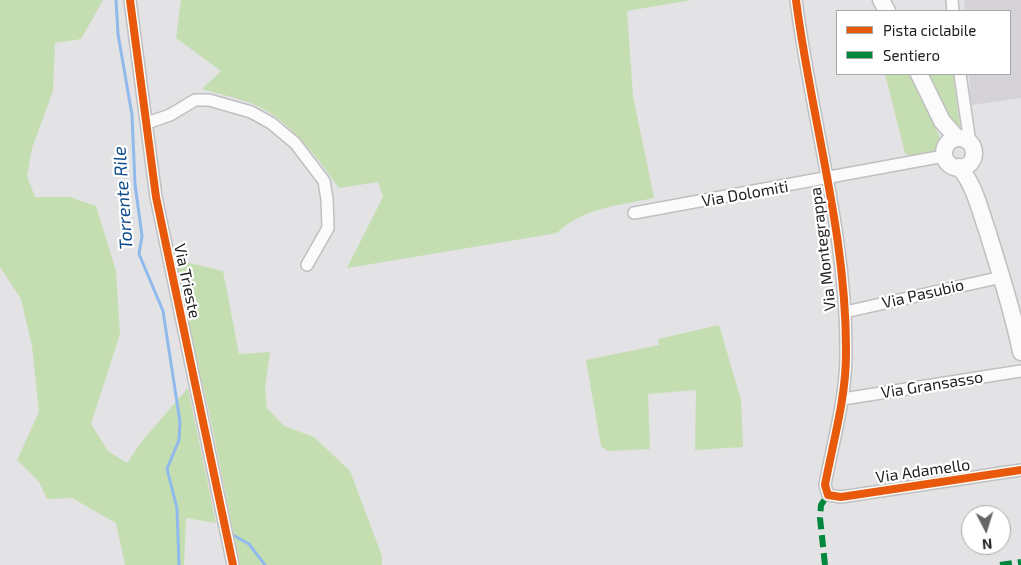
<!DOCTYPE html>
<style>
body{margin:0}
#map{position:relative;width:1021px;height:565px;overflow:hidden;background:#e3e2e4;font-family:"Exo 2",sans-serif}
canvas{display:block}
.legend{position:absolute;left:836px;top:10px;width:175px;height:65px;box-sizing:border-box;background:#fff;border:1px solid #a7a7a7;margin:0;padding:6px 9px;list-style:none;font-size:15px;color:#232223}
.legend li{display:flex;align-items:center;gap:10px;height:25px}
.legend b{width:25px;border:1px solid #a7a7a7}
.north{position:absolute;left:961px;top:505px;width:50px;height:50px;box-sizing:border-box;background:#fff;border:1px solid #a7a7a7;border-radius:50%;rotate:175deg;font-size:14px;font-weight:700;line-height:20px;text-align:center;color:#232223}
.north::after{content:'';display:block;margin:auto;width:18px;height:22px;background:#666567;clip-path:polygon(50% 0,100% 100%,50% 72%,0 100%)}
</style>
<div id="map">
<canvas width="1021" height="565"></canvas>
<ul class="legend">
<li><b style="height:6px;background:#e8590c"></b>Pista ciclabile</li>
<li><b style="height:6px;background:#00873e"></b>Sentiero</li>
</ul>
<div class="north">N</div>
</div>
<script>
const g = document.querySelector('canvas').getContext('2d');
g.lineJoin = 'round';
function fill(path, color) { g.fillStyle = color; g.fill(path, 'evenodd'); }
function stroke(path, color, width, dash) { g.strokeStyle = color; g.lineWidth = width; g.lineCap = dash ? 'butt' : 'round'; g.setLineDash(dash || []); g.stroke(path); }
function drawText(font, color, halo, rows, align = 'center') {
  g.font = font + ' "Exo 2",sans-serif'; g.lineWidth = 4.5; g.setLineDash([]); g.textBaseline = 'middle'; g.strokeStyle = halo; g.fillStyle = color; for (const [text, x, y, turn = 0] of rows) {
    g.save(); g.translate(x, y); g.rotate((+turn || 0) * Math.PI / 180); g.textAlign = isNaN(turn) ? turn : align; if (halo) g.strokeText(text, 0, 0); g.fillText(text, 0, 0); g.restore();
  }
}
const built = new Path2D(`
 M964 0H1021V98L971 105 969 74H1010V11H965Z`);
const green = new Path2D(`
 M0 0H103L81 39 55 43 53 91 32 148 27 176 35 197H70L96 206 116 271 120 334 91 424 108 451 127 463 142 441 188 388 216 523 186 518 184 565H125L116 523 72 498 47 499 39 482 17 460 39 412 32 346 21 299 0 267Z
 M181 0H692L627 11 633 96 654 198C620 205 582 208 557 233L347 268 383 197 378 182 339 188C316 156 288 117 250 103 235 97 218 94 202 89L221 71 176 38Z
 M885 74H910L942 142 941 150 909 156 905 153Z
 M926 74H953L961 132 956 135Z
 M173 259 223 271 239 354 270 352 265 389 267 408 284 426 314 437 350 471 382 556V565H240L210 416Z
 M719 325 741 400 743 447 695 450 696 390 648 394 650 449 608 451 601 446 586 360 659 345 658 339Z`);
const stream = new Path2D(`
 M116 0 118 34 132 115 135 184 142 236 139 254 163 311 180 422 179 440 167 469 177 508 179 565
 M233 535 249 544 265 565`);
const street = new Path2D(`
 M130 0 156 197 233 565
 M796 0C811 118 847 234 846 354 846 398 833 442 825 485L828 495 841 497 1021 470
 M952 0 953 11
 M960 74 970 143
 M147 123 170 115 195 100H209L251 112 271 123 295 143 324 181 327 199 328 228 307 265
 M634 213 944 156
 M845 312 1002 277
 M843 399 1021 371`);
const secondary = new Path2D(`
 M881 0 887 11
 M919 74 942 121 957 138
 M944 153a15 15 0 1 1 30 0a15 15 0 1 1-30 0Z
 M959 167C975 185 980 211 988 233 1000 273 1013 311 1021 352`);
const quiet = new Path2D(`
 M825 565 820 518 821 505 828 495
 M1000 565 1021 562`);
const cycleway = new Path2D(`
 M130 0 156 197 233 565
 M796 0C811 118 847 234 846 354 846 398 833 442 825 485L828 495 841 497 1021 470`);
const streetNames = [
 ["Via Dolomiti",745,194,-10],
 ["Via Montegrappa",823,249,-97],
 ["Via Trieste",187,281,78],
 ["Via Pasubio",923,294,-13],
 ["Via Gransasso",932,385,-9],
 ["Via Adamello",923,471,-8]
];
const waterNames = [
 ["Torrente Rile",123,198,-94]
];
fill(built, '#d5d2d8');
fill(green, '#c4deb1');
stroke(stream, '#90b9ec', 3);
stroke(street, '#c0bfc1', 14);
stroke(secondary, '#c0bfc1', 19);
stroke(street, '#fbfbfb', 11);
stroke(secondary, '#fbfbfb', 16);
stroke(quiet, '#00873e', 6, [12, 6]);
stroke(cycleway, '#e8590c', 8);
drawText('16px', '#232223', '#fff', streetNames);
drawText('italic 18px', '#0c4b8c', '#fff', waterNames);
</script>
